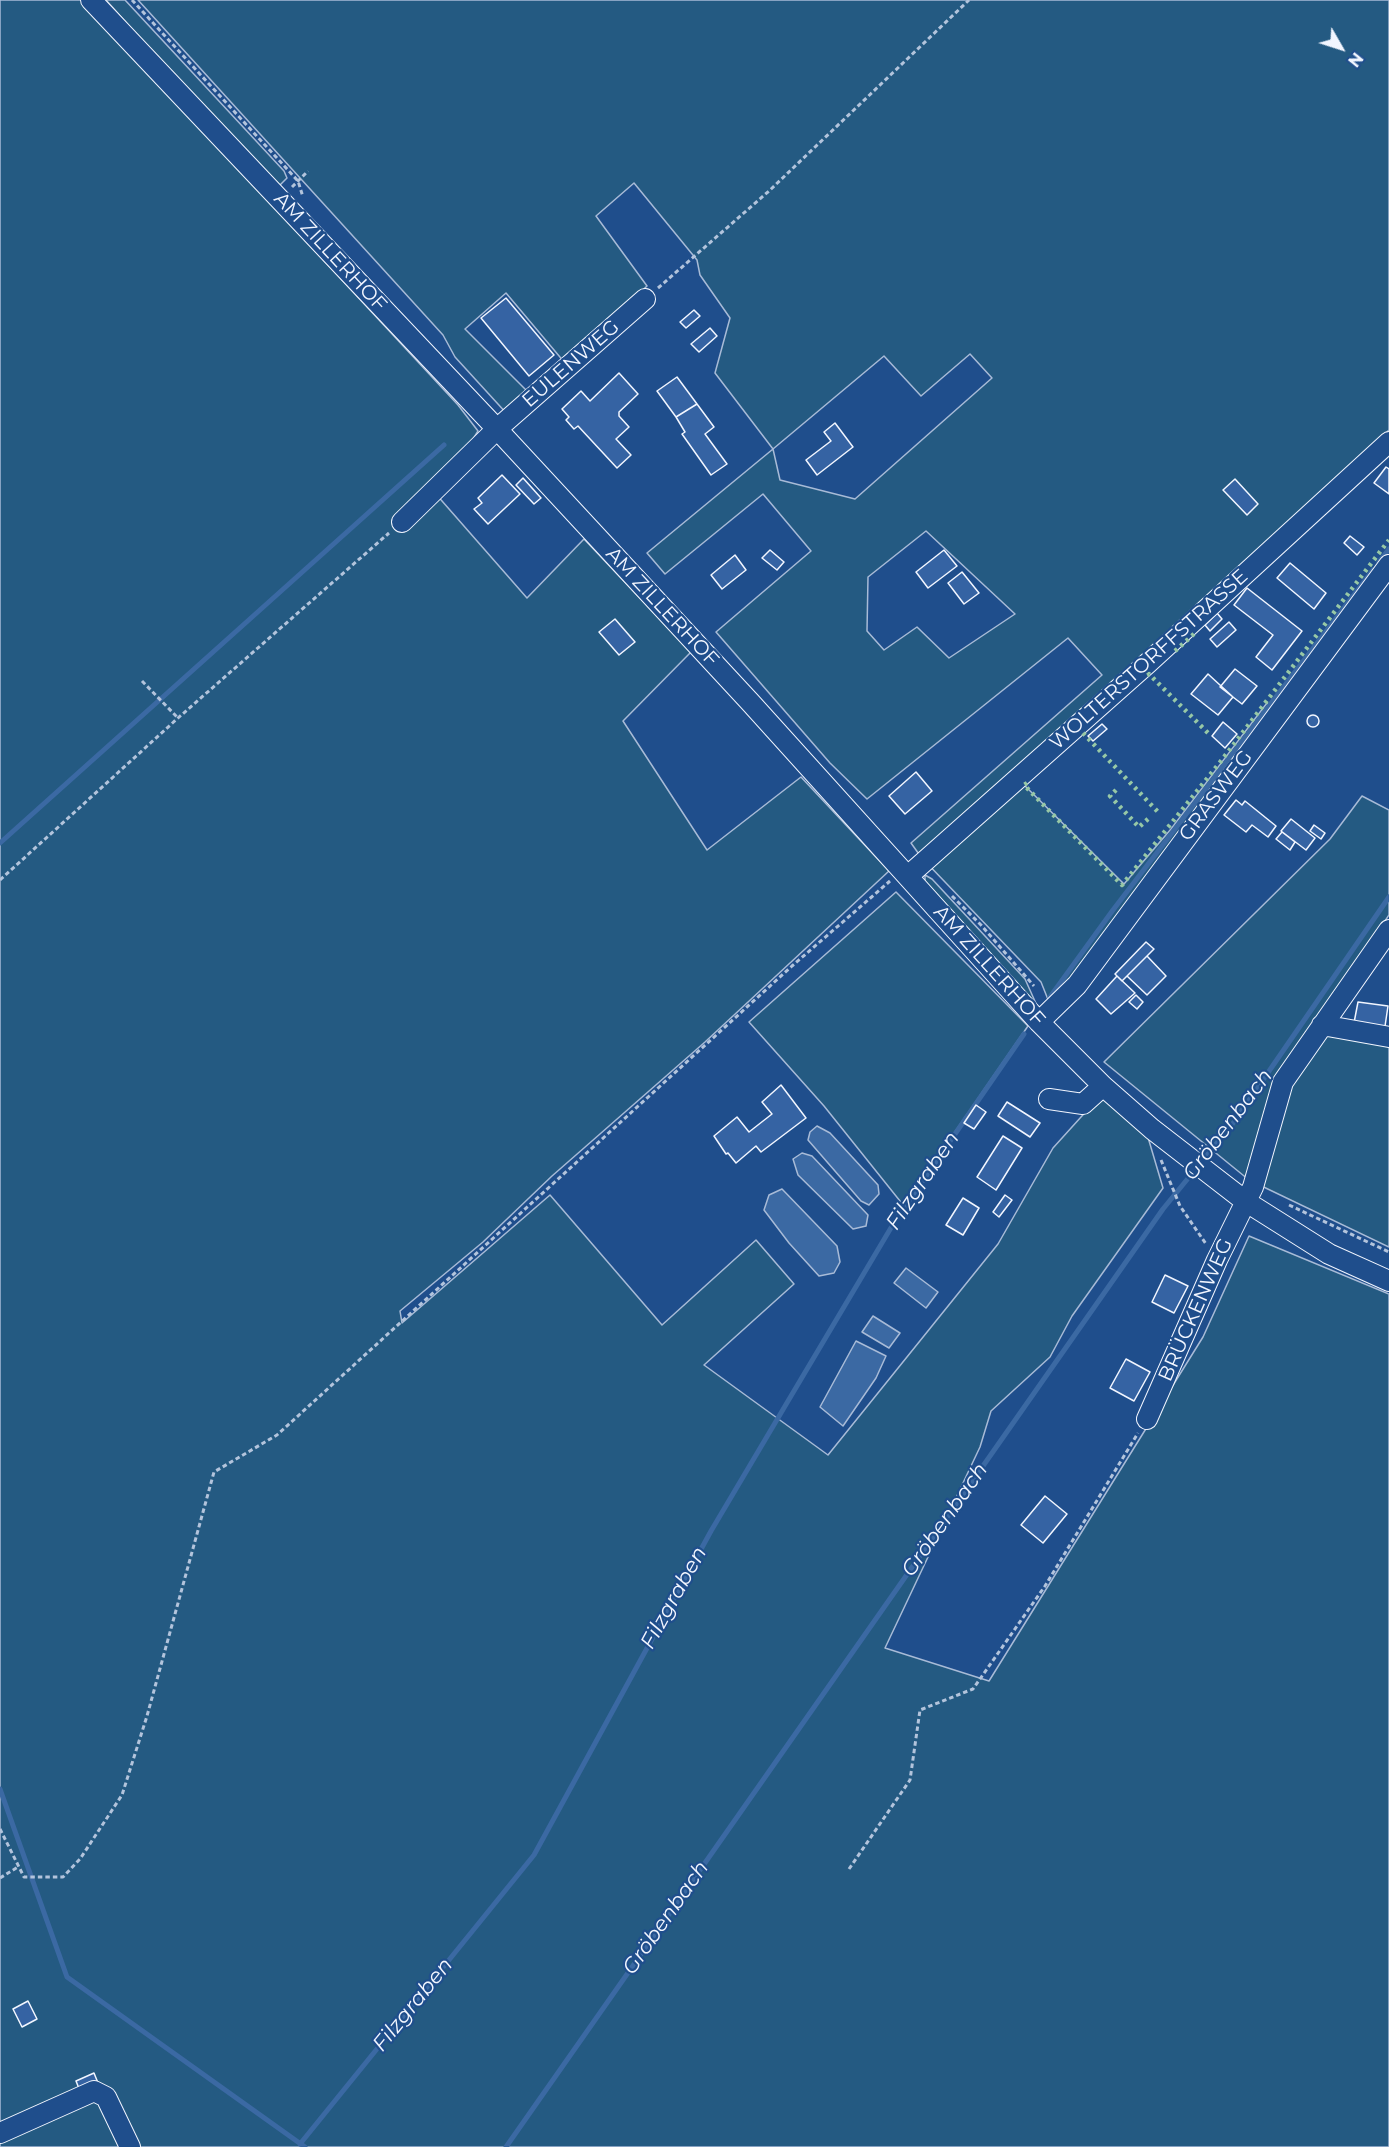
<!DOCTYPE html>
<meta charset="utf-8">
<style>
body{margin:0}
#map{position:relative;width:1389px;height:2147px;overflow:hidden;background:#1f4e8c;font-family:Montserrat,sans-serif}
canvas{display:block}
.north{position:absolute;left:1311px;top:18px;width:60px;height:60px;-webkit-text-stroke:4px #1f4e8c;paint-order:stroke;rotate:129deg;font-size:16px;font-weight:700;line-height:24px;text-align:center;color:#f2f6ff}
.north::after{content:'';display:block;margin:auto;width:21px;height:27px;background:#f2f6ff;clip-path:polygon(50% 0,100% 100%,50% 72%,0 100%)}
</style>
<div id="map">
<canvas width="1389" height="2147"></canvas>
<div class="north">N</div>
</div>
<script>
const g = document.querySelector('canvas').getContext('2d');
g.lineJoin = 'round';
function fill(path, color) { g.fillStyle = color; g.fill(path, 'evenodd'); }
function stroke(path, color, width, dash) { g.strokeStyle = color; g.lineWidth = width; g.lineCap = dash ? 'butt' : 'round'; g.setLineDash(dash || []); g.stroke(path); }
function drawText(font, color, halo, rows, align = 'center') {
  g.font = font + ' Montserrat,sans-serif'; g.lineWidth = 4.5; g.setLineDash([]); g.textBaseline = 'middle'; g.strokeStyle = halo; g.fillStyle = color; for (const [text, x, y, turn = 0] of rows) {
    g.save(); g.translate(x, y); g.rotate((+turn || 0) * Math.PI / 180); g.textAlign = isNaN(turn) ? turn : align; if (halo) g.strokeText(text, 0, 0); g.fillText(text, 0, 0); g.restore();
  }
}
const green = new Path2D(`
 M0 0H82L458 405 478 431 464 454 428 485 527 598 584 539 691 652 623 721 707 850 801 777 889 871 705 1042 552 1176 483 1242 400 1311 402 1323 550 1195 662 1325 756 1240 794 1284 704 1365 828 1455 998 1244 1053 1148 1100 1096 1147 1134 1163 1188 1072 1316 1050 1357 991 1411 980 1447 885 1648 989 1681 1203 1337 1249 1236 1389 1294V2147H0Z
 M106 0H125L284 171 287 178 278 187 210 117Z
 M138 0H1389V430L1015 776 1124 884 1171 829 1267 703 1272 710 1051 1007 1041 982 921 857 911 843 1102 675 1068 638 867 799 830 763 716 632 811 551 763 494 665 574 647 553 773 449 715 373 730 318 700 275 697 260 634 183 596 216 647 286 565 363 506 293 465 329 531 395 508 415 455 357 443 335ZM970 354 992 378 855 499 780 480 773 449 884 356 921 396ZM926 531 1015 614 949 658 917 627 884 650 867 631 868 577Z
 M1362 796 1389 810V915L1314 1027 1389 1044V1247L1249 1180 1104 1062 1330 839Z
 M925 875 932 879 1025 979 1038 1008 925 886Z
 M896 892 1028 1026 904 1206 824 1106 749 1022Z`);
const water = new Path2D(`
 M817 1126 830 1133 878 1185 879 1194 869 1205 861 1201 808 1140 810 1132Z
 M802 1153 812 1156 868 1215 866 1226 853 1229 798 1175 793 1159Z
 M782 1189 837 1246 840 1262 834 1273 819 1276 789 1243 764 1210 769 1195Z
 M906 1268 938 1292 926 1308 894 1283Z
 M873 1316 900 1333 889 1348 862 1332Z
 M856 1341 886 1356 876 1378 843 1426 820 1407Z`);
const stream = new Path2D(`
 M1379 562 1389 549
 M0 843 444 445
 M1050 997 1113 910 1373 570
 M0 1789 67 1977 305 2147
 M300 2144 534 1855 711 1531 791 1396 895 1221 1024 1034
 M506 2147 1163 1209 1234 1122 1389 897`);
const building = new Path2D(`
 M506 298 554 355 529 376 481 318Z
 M694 310 700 316 686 328 680 322Z
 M710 328 717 336 699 352 691 344Z
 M619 373 638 394 619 412V416L629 427 616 439 631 455 617 468 578 426 574 429 566 420 569 417 562 409 581 391 590 401Z
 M677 377 697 404 676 417 657 391Z
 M697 404 714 427 705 434 727 464 711 475 682 434 685 432 676 417Z
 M835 423 853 447 817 475 806 460 831 441 824 432Z
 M1386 467 1389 469V494L1374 483Z
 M502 475 520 494 488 524 474 509 482 503 478 498Z
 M523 478 541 498 534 504 516 485Z
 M1235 479 1258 504 1247 515 1223 490Z
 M1350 536 1364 547 1357 555 1344 543Z
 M770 550 784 562 777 570 762 558Z
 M944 550 957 566 928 588 916 572Z
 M735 555 746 570 722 589 711 575Z
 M1290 563 1326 593 1314 609 1277 578Z
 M962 572 979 593 964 604 948 583Z
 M1247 588 1302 631 1272 670 1256 657 1273 635 1234 605Z
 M1217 613 1222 619 1210 631 1205 625Z
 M615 619 635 642 619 655 599 632Z
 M1229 622 1236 630 1217 647 1210 639Z
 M1235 669 1257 686 1242 704 1220 687Z
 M1208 674 1233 697 1218 715 1191 694Z
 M1307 721a6 6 0 1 1 12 0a6 6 0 1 1-12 0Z
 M1223 722 1237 734 1225 748 1212 736Z
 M1102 724 1107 729 1093 741 1088 736Z
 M916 772 932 791 905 814 889 796Z
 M1236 800 1242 805 1245 801 1276 826 1268 837 1252 825 1246 832 1224 815Z
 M1291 819 1315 838 1306 850 1281 831Z
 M1314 825 1325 833 1321 839 1310 831Z
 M1282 832 1295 842 1290 850 1276 839Z
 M1146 942 1154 949 1122 981 1115 974Z
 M1147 956 1166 976 1147 995 1127 976Z
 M1117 976 1135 993 1111 1014 1096 999Z
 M1136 995 1143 1002 1137 1009 1129 1002Z
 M1358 1002 1388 1006 1384 1033 1353 1028Z
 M781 1085 806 1118 761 1152 756 1146 736 1163 728 1153 726 1154 714 1136 737 1117 749 1132 772 1114 762 1102Z
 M1007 1102 1040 1123 1030 1137 998 1116Z
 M976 1105 986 1112 974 1129 964 1123Z
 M1003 1136 1022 1148 996 1190 977 1177Z
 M1005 1195 1012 1200 999 1217 993 1212Z
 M963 1198 979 1208 963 1235 946 1225Z
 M1165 1275 1188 1286 1174 1313 1152 1302Z
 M1126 1359 1150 1372 1134 1401 1110 1388Z
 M1045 1496 1067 1514 1043 1543 1021 1525Z
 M28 2001 37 2019 22 2027 13 2009Z
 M94 2073 98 2083 80 2091 76 2081Z`);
const path = new Path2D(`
 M132 0 298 181 303 197
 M292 187 308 171
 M658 288 769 191 969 0
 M142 681 178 718
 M0 880 178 718 389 533
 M952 896 981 925 1034 986
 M1161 1160 1180 1206 1206 1244
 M1289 1205 1389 1252
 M0 1829 24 1877H63L80 1859 122 1795 147 1716 214 1472 277 1435 792 966 890 881
 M849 1869 910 1780 920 1710 973 1689 1045 1586 1138 1433
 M0 1878 18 1867`);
const minor = new Path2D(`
 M91 0 497 429 750 702 1039 1022 1103 1086 1152 1129 1245 1201 1329 1254 1389 1281
 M402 522 497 429 645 299
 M908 876 1148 663 1389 442
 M1039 1022 1077 985 1389 565
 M1322 1025 1389 1037
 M1049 1099 1083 1104 1103 1086
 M1147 1419 1217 1260 1253 1187 1283 1082 1389 930
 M0 2133 94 2091 106 2097 130 2147`);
const hedge = new Path2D(`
 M1175 651 1195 633
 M1147 675 1149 674 1208 733
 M1083 733 1158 812
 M1027 783 1024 785 1122 885 1221 761 1389 540
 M1116 790 1110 796 1139 827 1148 819`);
const streetNames = [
 ["AM ZILLERHOF",330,252,47],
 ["EULENWEG",571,364,-41],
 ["AM ZILLERHOF",662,607,47],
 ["WOLTERSTORFFSTRASSE",1149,660,-42],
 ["GRASWEG",1216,796,-53],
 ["AM ZILLERHOF",989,966,48],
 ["BRÜCKENWEG",1196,1310,-66]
];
const waterNames = [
 ["Gröbenbach",1228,1125,-53],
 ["Filzgraben",923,1181,-56],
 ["Gröbenbach",945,1520,-55],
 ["Filzgraben",674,1598,-61],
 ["Gröbenbach",666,1918,-55],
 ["Filzgraben",413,2005,-51]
];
fill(green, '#245a82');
stroke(green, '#a8bbd7', 1.5);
fill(water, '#3b69a3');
stroke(water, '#a8bbd7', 1.5);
stroke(stream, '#3b69a3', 5);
fill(building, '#3563a3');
stroke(building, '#f2f6ff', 1.5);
stroke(minor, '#f2f6ff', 22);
stroke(path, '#b3c4dc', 3, [4.5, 3]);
stroke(minor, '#1f4e8c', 20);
stroke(hedge, '#97c8a6', 4.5, [3, 4.5]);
drawText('20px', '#f2f6ff', '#1f4e8c', streetNames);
drawText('italic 21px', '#f2f6ff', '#1f4e8c', waterNames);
</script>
